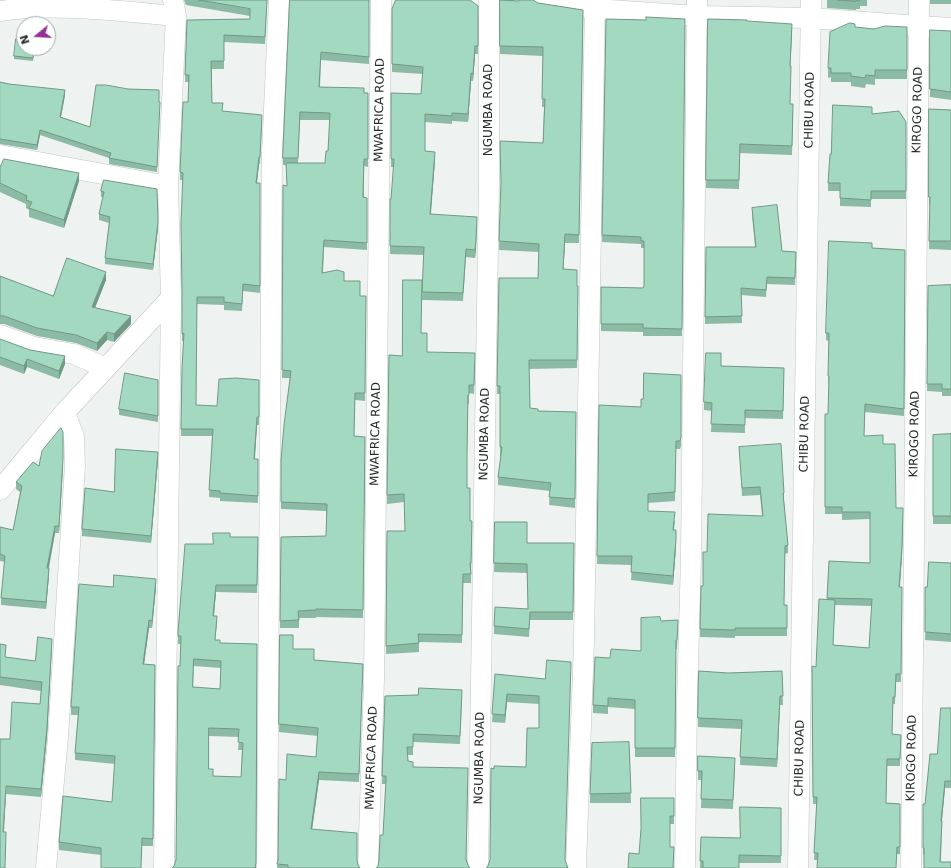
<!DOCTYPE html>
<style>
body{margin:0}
#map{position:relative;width:951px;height:868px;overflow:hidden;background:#eef2f0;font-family:"DejaVu Sans",sans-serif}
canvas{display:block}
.north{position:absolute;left:16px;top:16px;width:40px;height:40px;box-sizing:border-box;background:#fcfffd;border:1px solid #a8aaa9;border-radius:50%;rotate:252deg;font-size:11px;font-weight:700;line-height:16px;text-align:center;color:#292a2a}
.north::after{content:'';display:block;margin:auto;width:14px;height:18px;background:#953196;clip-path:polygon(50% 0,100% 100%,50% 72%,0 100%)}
</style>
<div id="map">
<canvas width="951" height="868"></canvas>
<div class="north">N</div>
</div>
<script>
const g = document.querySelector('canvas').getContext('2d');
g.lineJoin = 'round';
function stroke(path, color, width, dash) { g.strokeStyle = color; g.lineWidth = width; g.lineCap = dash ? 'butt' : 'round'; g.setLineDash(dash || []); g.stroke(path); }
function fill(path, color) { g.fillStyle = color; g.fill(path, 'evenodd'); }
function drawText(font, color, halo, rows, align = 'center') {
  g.font = font + ' "DejaVu Sans",sans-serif'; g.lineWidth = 3; g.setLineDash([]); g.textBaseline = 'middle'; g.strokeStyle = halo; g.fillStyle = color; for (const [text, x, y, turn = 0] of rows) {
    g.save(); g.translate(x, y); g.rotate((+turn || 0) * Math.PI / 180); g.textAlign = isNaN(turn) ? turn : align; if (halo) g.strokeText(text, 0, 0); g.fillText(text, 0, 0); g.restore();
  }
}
const minor = new Path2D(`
 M540 0 595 9 697 16 811 18 919 26 951 28
 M0 11C58 3 118 11 176 16
 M0 155 168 186
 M0 335 34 347 74 354 106 368
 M0 490 65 412 171 298
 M46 868 58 737 75 465 74 437 65 412
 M164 868 171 298 168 186 176 16 173 0
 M267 868 272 153 279 0
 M368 868 374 679 381 0
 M478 868 489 183V0
 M576 868 584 640 595 0
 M685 868 687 702 691 557 697 0
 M798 868 811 0
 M911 868 919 0`);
const wall = new Path2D(`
 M184 0H267L265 44 224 42V69H212V103L223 111 262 122 260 164H259L257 183H260V293L243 291 242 311 224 310V305L197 304 196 405 217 406 259 380V425H257L255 459H258V503L220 501V498L209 497 212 436H181L182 368 184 341H182L183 180H180V172L188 102 189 82H185L187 20 250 19V16L186 5Z
 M290 0H369V64L321 60 320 87 368 93V167L364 166V197L367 198V250L324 247 323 273 344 281 360 296H366L365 401 355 400 354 436 365 437 363 618 316 617V618H299V628H280L281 537 326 536V511L281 509V460L290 378H282L283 185 287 186 286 165H283V158ZM300 120H330L328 151 325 163H298Z
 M500 0 519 1H533L538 3 583 10 579 243H565L563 269 577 286 578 294 577 368 529 369 530 408 538 411 576 412 575 508 549 505 550 491 498 485V477L501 456H500V394H497L499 278H538L539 252 499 250 501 185 543 143 544 107H542L543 56 500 54Z
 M827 0H867V6H860V9H856V10L827 8Z
 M930 0H951V4H930Z
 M478 6V54H475L473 81H471L468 122 452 121V124L425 122V151L435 160 431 214 476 248 475 258 466 257 463 301 422 300 424 255 390 254V199H391L394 167H391V93L421 94 423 74 392 72V64Z
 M606 19 646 20 685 19 682 336H643V332L601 331V287L643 288 644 286V248H641V244L602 242Z
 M708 19 747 21 792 32 790 66V104L793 113 792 155 740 153 739 189 706 188Z
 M855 27 874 29 907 27V79H875V85L866 84 865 88 851 86V82H831V77L828 78V68Z
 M930 30 951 31V100L930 97Z
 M24 48H35L33 61 14 59V56Z
 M0 82 65 95 61 117 90 127 128 89 159 90 157 172 109 164V158L40 135 37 150 0 144Z
 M929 109 951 110V250L929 249 930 205H929Z
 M872 114 906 122V199H871V207L840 206V191H828V183L831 154Z
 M0 168 79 181 64 228 29 217V210L26 208V204L0 192Z
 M104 180 158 228 153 270 105 264V258L109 223 99 220V214L103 197H101V191Z
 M752 208 782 251 796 252 795 285 767 284 766 297 741 295 742 323 705 324 706 247H755L752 215Z
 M872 248 905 250 904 416 865 412 864 436 883 444 896 508 902 555 900 587H902L901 682H896L895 704H893L892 734 901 735 900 766H887L886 803 900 804V854L818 860H814L817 804H813L812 666 816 667 827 599 829 561 870 563V519L842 520V514H825V414H828L829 384H828L829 341 826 340V333ZM835 605 872 606 869 648 833 645Z
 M0 276 53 296 106 280 95 308 131 324 114 342 107 340 97 351 76 343 37 336 4 324H0Z
 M951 285V396H942V392L927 391 928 286Z
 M421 333 427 352 475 362 474 394 469 393V404H468L467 457V488L470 521H472L471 583H463L462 643 419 642V652L386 654 387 531H405L404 502 387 504 389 355 402 356Z
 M0 339 65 364 59 379 27 367 24 374 0 365Z
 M721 366 784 368 783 419 745 418V433L711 432 712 411 704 410V402Z
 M681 375V446L680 449H676L675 501 648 503V511L675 521 674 530 676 547 673 585 631 580 632 565 597 564 599 405 641 407 643 399Z
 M158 380V422L119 415V409Z
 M951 434V524H933V435Z
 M739 447 784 493V501L788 545V553L785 554 784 605H787V636H735V638L700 637 701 586H703L707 552 762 516 760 495 742 496Z
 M158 459 151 543 82 536V529L114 492Z
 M63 465 59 533H55L49 568V575L46 609 1 605V598L5 562 0 561V527L13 530 20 492 16 489V482L39 466Z
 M495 522 527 543H574L573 620H530L529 637 494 634V626L528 609 527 573 494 572Z
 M230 537H258L257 593 216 592 214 616 217 624 215 640 220 643 257 644 256 868 174 866 176 860 180 666 181 644H178V632L213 544ZM194 666 221 668 220 689 193 687ZM209 736 239 737 238 750H242L241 777 213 776 209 769Z
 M951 563V642L925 640 927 587Z
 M113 587H156L152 628H149L144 664 155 665 153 846H142L101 855 59 850V842L112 802 115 764 75 760V753L78 715H71V707Z
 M678 620 677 649H676L675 757H635V709L608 707V714L593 713V705L610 658 641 651 661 621Z
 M280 635 293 649 314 660 363 664 359 782 319 780 312 829 357 861 358 865 360 868H277L286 780 316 757 318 736 279 732Z
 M0 644 6 657 35 661 52 647 47 736 41 797 6 794 4 832 0 868 10 739 40 704 41 691 0 685Z
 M699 671 728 673 782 671 783 705H780L777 767 740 765 741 729 698 727Z
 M495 674 545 679 565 860 488 866 526 767 539 728V704L507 702 505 723 492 722Z
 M385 696 462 698 460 744 413 742V755H408V761L413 767 467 860 468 865 378 866 379 860 383 835 386 785V784H382Z
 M951 708V788H945L942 821 941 862 951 868 924 855H923V804H925L937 754Z
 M629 742 631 803H590V794Z
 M698 756 735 767 733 809 701 808 702 780H698Z
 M674 798V824H670V847L674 868 639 854Z
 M781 808V863H739V868H700L701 837 740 838Z`);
const shadedWall = new Path2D(`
 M792 24V32L790 75V66Z
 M475 46V54L473 81V74Z
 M471 73V81L468 122V114Z
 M65 90V95L60 122V117Z
 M40 130V135L37 150V145Z
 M435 152V160L430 221V214Z
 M259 157V164L256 190V183Z
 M79 173V181L64 228V220Z
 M477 217 476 248 475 258V250Z
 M158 222V228L153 270V264Z
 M565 234V243L563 278V269Z
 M106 272V280L92 315V307Z
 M131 316V324L114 342V334Z
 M107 332V340L97 351V343Z
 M65 356V364L59 379V371Z
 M27 359V367L24 374V366Z
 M257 417V425L254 466V459Z
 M158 452V459L151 543V536Z
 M63 458V465L59 533V526Z
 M903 508 902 555 899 594Z
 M55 526V533L47 575V568Z
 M676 530V547L673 585V576Z
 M49 568V575L46 609V602Z
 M156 579V587L152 628V621Z
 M216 585V592L213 624V616Z
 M149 620V628L143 672V664Z
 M52 639 47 736 41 797V789Z
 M507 694V702L505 723V715Z
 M780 696V705L777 767V759Z
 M319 772V780L311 837V829Z
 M945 781V788L941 829V821Z
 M6 786V794L3 840V832Z`);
const building = new Path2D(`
 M199 0H267L265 37 224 35V61H211L212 103H223L222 111 262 115 260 157H259L256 183H260V286L243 284 242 304 224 302V297H197L196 405 217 406 219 379 236 378 259 380V417H257L254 459H258V496L220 493V491L209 490 213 429H181L182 368 184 333 182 334V290L181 224 183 173 180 172 183 102H188L189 75H185L187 20 250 19V9Z
 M290 0H369V57L321 52 319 87 364 88V93H368V159H364L363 197 367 198V243L324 240 322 273 337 270 344 272V281H360V296H366L365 393H355L354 436 365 437 363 610 316 609V610L298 611 299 620 280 621 281 537 326 536 327 504 281 502V460L284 425 291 371 282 370 283 185 287 186 286 163H325L326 151H328L330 113 300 112 298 158H283Z
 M396 0H470L478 6V46H475L473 74 471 73 468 114 452 113V116L425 114V151L435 152 430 214 477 217 476 240 475 250 466 249 463 293 422 292 424 247 390 246V199H391L394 159H391V93L421 94 423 67 392 64V9Z
 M500 0 519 1V0H533L538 3 583 10 579 235 565 234 563 269 577 270V286H578L577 360H529L530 408 538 409V411L576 412 575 499 549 497 551 483 498 477 502 447H500V386H497L499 278H538L539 244 499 241 501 182 500 141 543 143 545 99H542L543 47 500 46Z
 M838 0H860H856V1Z
 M646 17 685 19 682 329 643 328V324H601V287L643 288 644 286V241H641V237L602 235 606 19 646 20Z
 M708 19 747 20V21L792 24 790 66H791L790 104H793L792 146 740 144 739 180H706Z
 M850 23 855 24V27L874 29 885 26 907 27V70H875V76L866 75 865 78 851 76V73H831V68H828L830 32Z
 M930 30 951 31V92L930 89Z
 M16 39 24 40V48H34L33 58 14 56Z
 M0 82 9 84 65 90 60 117 90 127 96 85H106L128 89 159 90V102H160L157 167 109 158 111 153 40 130 37 145 0 139Z
 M833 105 872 107V114L899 111 906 122V191H871V200L840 198V183H828L830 154H831Z
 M929 109 951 110V241H929L930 197H929Z
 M4 159 79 173 64 220 29 208 32 202 26 200 27 196 0 183V168Z
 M104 180 157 189 158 222 153 264 105 258 110 217 99 214 104 192 101 191Z
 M777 205 782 251 796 252 795 278 767 277 766 290 741 288 742 316 705 317 706 247H756L752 208Z
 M829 241 872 243V248L905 250 904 409 865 404 864 436 883 435V444H895L896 508H903L902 548 899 587H902L901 674H896L895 697H893L892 734 901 735 900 759H887L886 803 900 804V847H897L896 868H817L818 853H814L817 797H813L812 666 816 667 819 599 835 600 833 645 869 648 872 599 827 598 829 561 870 563V512H842V507H825V414H828L829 376H828L829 333H826Z
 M67 258 106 272 92 307 131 316 114 334 107 332 97 343 76 335 37 328 4 316H0V276L53 296Z
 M403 280H422L421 333H427V352L475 353 474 385H469V395H468L467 453V488H470V521H472L471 563H470L471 574H463L462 635 418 634 419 643 386 646 387 531H405L404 494 387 495 389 355 402 356Z
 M951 285V389H942V384H927L928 286Z
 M0 339 30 350 65 356 59 371 27 359 24 366 0 357Z
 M706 353H721V366L784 368 783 411 745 410V425L711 424 712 403 704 402Z
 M125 373 158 380V416L119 409Z
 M644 373 681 375V437L680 441H676L675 492 648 494V511L675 512 673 530H676V539L673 576 631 572 632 556H597L599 405 641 407V399H643Z
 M61 428 63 432V458L59 526H55L47 568H49L46 602 1 598 5 556 0 554V527L13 530 22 486 16 482 33 462 39 466 42 451Z
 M951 434V516H933V435Z
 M781 444 784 493H783L788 545 785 546 784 605H787V628H735V630L700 629 701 586H703V552H707L708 514 763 516 760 487 742 488 739 447Z
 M116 449 158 452 151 536 82 529 85 488 114 492Z
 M495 522H527V543H574L573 612H530L529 629 494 626 495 607 528 609 527 564 494 563Z
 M213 533H230V537H258L257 585H216L213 616H217L215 640H220V643L257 644 256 863 255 868H172L174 866 176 860 178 666H180L181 636H178V632L185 544H213ZM194 659 221 661 220 689 193 687ZM209 728 239 729 238 742 243 743 241 777 213 776V769H209Z
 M929 562 951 563V634L925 632V587H927Z
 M114 575 156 579 152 621 149 620 143 664 155 665 153 839 142 838 141 868H101V848L59 842 63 796 112 802 115 756 75 753 79 707H71L79 584 113 587Z
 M660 617 661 621 678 620 677 640H676L675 748H635V700L608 698V706L593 705 595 657 610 658 611 649 641 651V618Z
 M280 635H293V649H314V660L363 664 359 774 319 772 311 829 357 833V860L358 865 360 868H288V865L277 864 278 860 279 779 286 780 287 754 316 757 318 728 279 724Z
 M38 637 52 639 47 728 41 789 6 786 3 832H6L5 868H0V739H10L12 702 40 704 42 682 0 677V644L6 645 5 657 35 661Z
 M547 660 571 662 565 860 568 868H486L488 866 490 860 491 768 494 769V766L526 767 527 728H539V696L507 694 505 715 492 714 495 674 545 679Z
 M699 671 728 673 782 671 783 696H780L777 759 740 757 742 720 698 718Z
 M419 688 462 690 460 736 413 734V747H407L408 761 413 762V767L468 768 466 860 468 865 470 868H376L378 866 379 860 380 835H383L386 780V776H382L385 696 418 695Z
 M941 708H951V781H945L941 821H942L940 862H951V868H924V848H923V804H925L930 754H937Z
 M629 742 631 793 590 794 592 743Z
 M698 756 735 758 733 800 701 799 702 771H698Z
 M641 798H674V816H670V847H674L673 868H628L629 853 639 854 641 829Z
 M740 807 781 808V856L739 855V868H703V861H700L701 837 740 838Z`);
const streetNames = [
 ["MWAFRICA ROAD",380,110,-89],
 ["NGUMBA ROAD",489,110,-90],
 ["CHIBU ROAD",810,110,-89],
 ["KIROGO ROAD",918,110,-89],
 ["MWAFRICA ROAD",376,434,-89],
 ["NGUMBA ROAD",485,434,-89],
 ["CHIBU ROAD",805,434,-89],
 ["KIROGO ROAD",915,434,-89],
 ["MWAFRICA ROAD",372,758,-88],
 ["NGUMBA ROAD",480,758,-89],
 ["CHIBU ROAD",800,758,-89],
 ["KIROGO ROAD",912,758,-89]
];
stroke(minor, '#c2c5c3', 21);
stroke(minor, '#fff', 20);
fill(wall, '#8cbba5');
fill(shadedWall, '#729886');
fill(building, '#a3d9c0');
stroke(building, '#729886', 1);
drawText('12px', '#292a2a', '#fcfffd', streetNames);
</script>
